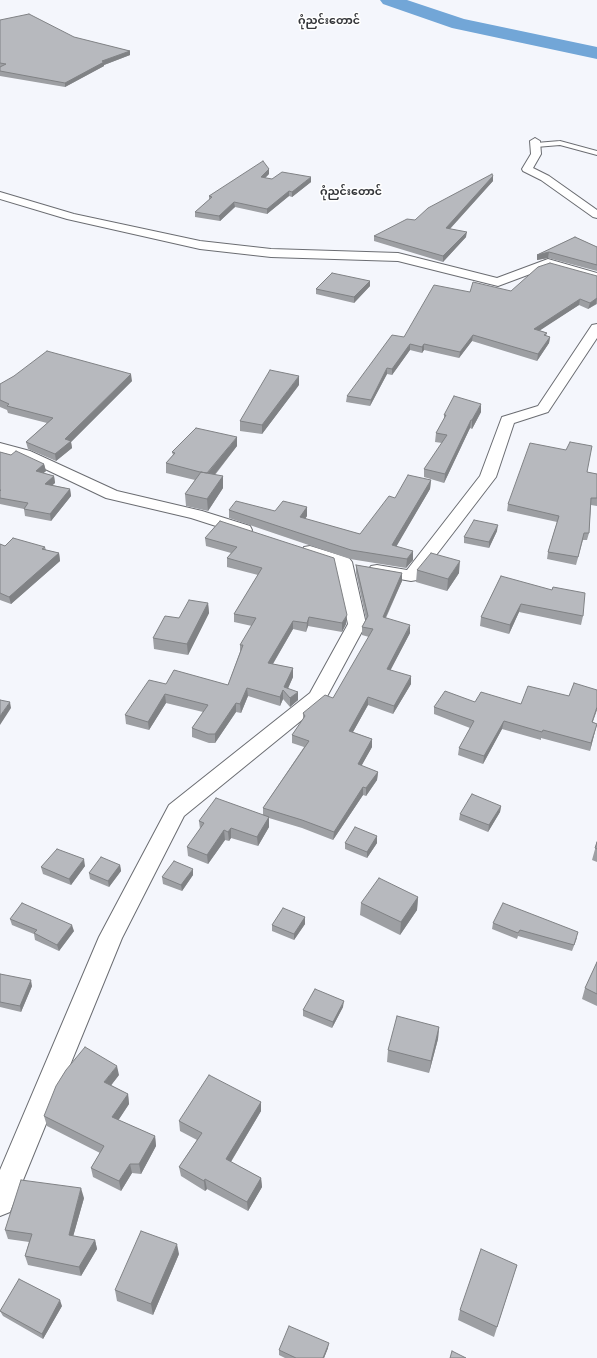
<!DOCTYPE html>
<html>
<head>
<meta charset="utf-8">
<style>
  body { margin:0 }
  canvas { display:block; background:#f4f6fc }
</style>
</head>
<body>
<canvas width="597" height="1358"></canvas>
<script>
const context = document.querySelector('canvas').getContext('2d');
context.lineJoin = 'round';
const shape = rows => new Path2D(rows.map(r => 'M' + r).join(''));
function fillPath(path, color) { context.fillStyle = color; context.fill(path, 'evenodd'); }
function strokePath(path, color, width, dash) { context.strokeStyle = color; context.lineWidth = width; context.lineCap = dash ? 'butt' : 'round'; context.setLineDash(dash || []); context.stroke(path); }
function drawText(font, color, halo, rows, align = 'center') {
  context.font = font + ' "Playfair Display","Noto Sans Myanmar",serif'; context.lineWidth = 3; context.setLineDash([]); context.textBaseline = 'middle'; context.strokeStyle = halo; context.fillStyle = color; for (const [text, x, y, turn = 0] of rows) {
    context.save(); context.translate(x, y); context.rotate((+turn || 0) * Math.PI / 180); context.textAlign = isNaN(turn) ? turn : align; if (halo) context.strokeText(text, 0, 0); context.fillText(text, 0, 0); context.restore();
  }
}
const river = shape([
  [380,0,407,0,464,19,597,47,597,59,452,28,383,4,380,0]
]);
const service = shape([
  [560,141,597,151,597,155,560,145,536,147,533,145,536,143,560,141]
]);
const minor = shape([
  [535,138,540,141,541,154,533,168,549,176,597,210,597,218,593,217,541,180,523,171,522,169,531,154,530,141,535,138],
  [0,192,74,214,200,241,271,249,398,253,497,278,548,259,597,273,597,281,549,267,498,286,398,261,271,257,200,249,67,219,0,199,0,192],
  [597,324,597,338,548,412,514,423,496,477,417,580,411,581,371,574,368,570,371,566,377,565,407,570,480,476,502,417,538,406,592,325,597,324],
  [0,443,30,451,117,491,202,511,250,526,252,530,250,534,244,535,191,518,106,498,20,457,0,453,0,443],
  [310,546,349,558,352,562,366,624,324,702,184,816,122,938,10,1212,0,1216,0,1170,99,937,169,805,310,693,348,624,335,565,304,555,302,551,304,547,310,546]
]);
const wall = shape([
  [0,20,130,51,130,55,104,65,104,66,65,87,0,76],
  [269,174,265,178,272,179,311,182,292,197,289,196,267,214,235,207,220,221,195,217,195,212,209,200,209,196],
  [493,176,493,181,450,229,466,237,443,262,374,241,374,236,415,220],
  [575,237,597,247,597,271,548,258,537,260,537,255],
  [597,276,597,304,588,309,579,305,539,330,547,333,546,336,550,337,549,343,537,361,472,341,459,358,424,350,422,353,410,350,392,375,387,374,370,406,346,402,347,396,404,337,470,292,511,291],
  [370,286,354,303,316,294,316,289],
  [132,381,71,442,72,448,56,461,28,449,26,442,47,423,8,413,7,410,0,407,0,384],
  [299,385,262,434,240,431,240,421],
  [481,412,472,429,470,428,444,483,424,477,424,469,442,443,435,442,436,433,444,419,444,415],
  [237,446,215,475,223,476,223,488,208,511,186,506,185,494,195,480,166,473,166,463,173,455,172,452],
  [0,452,44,464,46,471,43,473,54,476,55,483,52,485,70,489,71,496,51,521,25,516,24,509,0,504],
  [587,472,597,474,597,506,591,505,589,533,587,540,583,540,576,565,547,559,548,552,557,522,507,511,508,504],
  [431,480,430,489,396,546,413,560,406,568,350,559,229,518,229,510,275,511,307,507,307,516,305,519,360,534,395,498],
  [220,521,346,624,342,632,308,626,306,632,293,629,273,664,293,668,293,677,288,688,298,700,290,707,283,699,280,706,248,696,241,713,236,712,215,743,209,743,192,737,192,728,203,712,166,703,149,730,126,724,125,715,166,684,228,685,240,652,240,645,252,626,234,622,234,614,258,575,227,567,227,558,231,553,206,546,205,538],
  [497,531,489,548,464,543,464,537],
  [0,544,5,546,45,547,46,550,59,553,60,561,11,604,0,600],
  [356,565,402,573,402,581,386,618,410,633,390,670,411,684,393,714,368,705,353,732,372,739,372,747,361,766,378,772,377,780,366,796,363,795,333,840,302,828,269,818,269,827,258,846,231,838,229,841,225,840,208,864,188,856,187,847,200,829,199,821,263,815,263,808,304,747,292,743,292,735,303,720,303,713,333,698,369,637,362,635,362,627,366,619,356,573],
  [417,570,459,573,447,591,416,582],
  [501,576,583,616,581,625,519,612,509,634,480,626,481,617],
  [208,603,209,613,188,655,154,649,153,638],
  [475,702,521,704,593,722,597,724,590,751,541,738,541,740,502,729,483,764,458,755,459,748,470,728,434,714,434,707],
  [501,806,500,812,488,832,459,820,460,814],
  [377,836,377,843,367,858,345,849,345,843],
  [597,842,597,862,592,860],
  [120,865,121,871,109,887,90,879,89,873],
  [85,866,71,885,43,874,41,867],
  [193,875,182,891,163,884,162,877],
  [418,897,417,910,400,935,360,915,361,903],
  [305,917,305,924,294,940,272,931,272,925],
  [10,919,74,931,59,951,35,940,34,934,12,925],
  [493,923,577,938,572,951,518,936,517,939,492,929],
  [597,962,597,1006,582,999,585,988],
  [0,974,32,986,21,1012,0,1007],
  [343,1007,332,1028,303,1016,303,1010],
  [439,1027,438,1039,429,1073,387,1062,388,1050],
  [119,1075,111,1085,128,1094,129,1104,118,1120,155,1136,156,1146,141,1174,132,1173,121,1191,93,1177,91,1168,100,1153,47,1126,44,1116],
  [261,1102,261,1111,231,1162,261,1178,262,1187,248,1211,207,1189,205,1191,181,1176,179,1167,197,1140,180,1131,179,1121],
  [84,1198,73,1236,95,1240,97,1249,81,1276,28,1265,25,1256,29,1242,8,1239,5,1230],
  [179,1254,153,1315,117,1301,115,1290],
  [517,1265,494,1337,458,1320,460,1310],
  [62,1306,43,1339,3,1316,0,1311],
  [328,1348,324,1358,285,1358,279,1355,279,1350]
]);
const shadedWall = shape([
  [130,51,130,55,104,65,104,66,65,87,65,83,102,61],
  [269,169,269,174,261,182,261,177],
  [493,176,493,181,446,233,446,228],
  [311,177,311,182,292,197,292,192],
  [289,191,289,196,267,214,267,209],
  [234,202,235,207,220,221,219,216],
  [467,232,466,237,443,262,443,256],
  [549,252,548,258,537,260,537,255],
  [370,281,370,286,354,303,354,297],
  [597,298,596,304,588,309,590,303],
  [580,299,579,305,533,335,534,329],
  [473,335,472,341,459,358,460,352],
  [550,337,549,343,537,361,538,354],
  [410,344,410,350,392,375,392,369],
  [424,344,424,350,422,353,422,347],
  [387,368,387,374,370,406,371,400],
  [131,374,132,381,71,442,72,448,56,461,55,454,65,439],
  [299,376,299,385,262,434,262,425],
  [481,404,481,412,472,429,472,420],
  [471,420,470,428,444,483,445,474],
  [237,437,237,446,207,484,207,474],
  [44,464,46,471,38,478,36,471],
  [54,476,55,483,46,491,45,484],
  [223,476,223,488,208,511,207,499],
  [431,480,430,489,392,554,392,545],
  [70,489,71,496,51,521,50,514],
  [307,507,307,516,300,526,300,517],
  [498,525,497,531,489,548,489,542],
  [413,551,413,560,406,568,407,559],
  [59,553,60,561,11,604,9,597],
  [460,561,459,573,447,591,448,579],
  [402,573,402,581,382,625,383,617],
  [208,603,209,613,188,655,187,644],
  [521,604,519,612,509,634,510,625],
  [347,615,346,624,342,632,342,623],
  [309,617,308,626,306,632,307,623],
  [293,621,293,629,268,672,268,663],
  [410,625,410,633,387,677,387,669],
  [293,668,293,677,286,693,284,687],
  [411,676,411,684,393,714,394,706],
  [247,688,248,696,241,713,240,704],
  [283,690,283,699,280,706,280,697],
  [298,692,298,700,290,707,290,698],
  [165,694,166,703,149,730,148,722],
  [368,697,368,705,349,739,349,731],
  [10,702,11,708,0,725,0,716],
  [236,703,236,712,215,743,215,734],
  [597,707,597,710,590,730,592,722],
  [504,721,502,729,483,764,484,756],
  [597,724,595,731,590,751,591,743],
  [372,739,372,747,358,772,358,764],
  [378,772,377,780,366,796,366,788],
  [363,787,363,795,333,840,334,832],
  [501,806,500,812,488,832,489,825],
  [269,817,269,827,258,846,257,837],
  [231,828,231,838,229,841,228,832],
  [224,830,225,840,208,864,207,855],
  [377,836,377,843,367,858,367,852],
  [84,859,85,866,71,885,69,879],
  [120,865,121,871,109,887,108,881],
  [193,869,193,875,182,891,181,885],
  [418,897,417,910,400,935,401,922],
  [305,917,305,924,294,940,294,934],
  [72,925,74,931,59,951,57,945],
  [31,980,32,986,21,1012,20,1006],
  [344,1001,343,1007,332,1028,333,1022],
  [439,1027,438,1039,429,1073,431,1061],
  [117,1066,119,1075,106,1092,104,1082],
  [128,1094,129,1104,114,1127,112,1117],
  [261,1102,261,1111,227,1168,226,1159],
  [155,1136,156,1146,141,1174,139,1164],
  [130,1164,132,1173,121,1191,119,1181],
  [261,1178,262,1187,248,1211,247,1202],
  [205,1179,207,1189,205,1191,204,1181],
  [81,1188,84,1198,71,1244,69,1235],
  [95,1240,97,1249,81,1276,79,1267],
  [177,1244,179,1254,153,1315,151,1304],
  [60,1300,62,1306,43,1339,42,1334],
  [329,1343,328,1348,324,1358,323,1358]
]);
const building = shape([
  [29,14,74,37,130,51,102,61,104,62,65,83,0,71,0,67,6,64,0,63,0,20,29,14],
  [263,161,269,169,261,177,272,179,282,172,311,177,292,192,289,191,267,209,234,202,219,216,195,212,212,197,209,196,263,161],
  [492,174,493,176,446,228,467,232,443,256,374,236,407,219,415,220,428,208,492,174],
  [575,237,597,247,597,265,549,252,537,255,575,237],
  [550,263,597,276,597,298,590,303,580,299,534,329,547,333,544,335,550,337,538,354,473,335,460,352,424,344,422,347,410,344,392,369,387,368,371,400,347,396,392,335,404,337,434,285,470,292,473,282,511,291,538,267,550,263],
  [332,273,370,281,354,297,316,289,332,273],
  [47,351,131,374,65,439,71,441,55,454,26,442,53,418,7,406,9,404,0,400,0,384,14,376,47,351],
  [270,370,299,376,262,425,240,421,270,370],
  [454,396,481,404,472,420,471,420,445,474,424,469,447,435,436,433,446,415,444,415,454,396],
  [196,428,237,437,207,473,200,472,166,463,175,453,172,452,196,428],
  [570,442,592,446,587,472,597,474,597,498,591,498,589,533,584,533,578,557,548,552,559,516,508,504,530,443,566,450,570,442],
  [16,451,44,464,36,471,54,476,45,484,70,489,50,514,24,509,28,503,0,498,0,491,1,490,0,490,0,452,11,455,16,451],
  [201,472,223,476,207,499,185,494,201,472],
  [408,475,431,480,392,545,413,551,407,559,351,550,229,510,236,501,275,511,283,501,307,507,300,517,360,534,389,496,395,498,408,475],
  [474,520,498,525,489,542,464,537,474,520],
  [220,521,334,558,347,615,342,623,309,617,307,623,293,621,268,663,293,668,284,687,298,692,290,698,283,690,280,697,247,688,240,704,236,703,215,734,208,734,192,728,208,705,165,694,148,722,125,715,149,680,166,684,174,670,228,685,243,645,240,645,256,618,234,614,262,568,227,558,237,547,205,538,220,521],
  [13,538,45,547,42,549,59,553,9,597,0,593,0,544,5,546,13,538],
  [431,553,460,561,448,579,417,570,431,553],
  [356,565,402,573,383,617,410,625,387,669,411,676,394,706,368,697,349,731,372,739,358,764,378,772,366,788,363,787,334,832,302,820,263,808,309,741,292,735,305,716,303,713,325,695,333,698,373,629,362,627,368,616,356,565],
  [501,576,552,590,553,587,585,593,583,616,521,604,510,625,481,617,501,576],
  [189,600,208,603,187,644,153,638,165,616,179,618,189,600],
  [574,683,597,690,597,707,592,722,597,724,591,743,543,730,542,732,504,721,484,756,459,748,474,721,434,707,445,691,475,702,481,692,521,704,528,686,569,696,574,683],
  [0,700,10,702,0,716,0,700],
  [472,794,501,806,489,825,460,814,472,794],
  [216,798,269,817,257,837,231,828,228,832,224,830,207,855,187,847,204,823,199,821,216,798],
  [355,827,377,836,367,852,345,843,355,827],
  [597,842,597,849,595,848,597,842],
  [57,849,84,859,69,879,41,867,57,849],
  [101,857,120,865,108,881,89,873,101,857],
  [174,861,193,869,181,885,162,877,174,861],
  [379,878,418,897,401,922,361,903,379,878],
  [22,903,72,925,57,945,34,933,37,930,10,919,22,903],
  [503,903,578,932,574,945,520,930,518,933,493,923,503,903],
  [283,908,305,917,294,934,272,925,283,908],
  [597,962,597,994,585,988,597,962],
  [0,974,31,980,20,1006,0,1002,0,974],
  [315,989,344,1001,333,1022,303,1010,315,989],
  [397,1016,439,1027,431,1061,388,1050,397,1016],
  [85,1047,117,1066,104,1082,128,1094,112,1117,155,1136,139,1164,130,1164,119,1181,91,1168,104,1146,44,1116,56,1086,66,1070,85,1047],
  [209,1075,261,1102,226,1159,261,1178,247,1202,205,1179,204,1181,179,1167,202,1133,179,1121,209,1075],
  [21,1180,81,1188,69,1235,95,1240,79,1267,25,1256,32,1234,5,1230,21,1180],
  [141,1231,177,1244,151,1304,115,1290,141,1231],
  [481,1249,517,1265,497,1327,460,1310,481,1249],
  [19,1279,60,1300,42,1334,0,1311,19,1279],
  [289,1326,329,1343,323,1358,296,1358,279,1350,289,1326],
  [452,1351,466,1358,450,1358,452,1351]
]);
const farQuarternames = [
  ["ဂုံညင်းတောင်",329,21],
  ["ဂုံညင်းတောင်",351,192]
];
fillPath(river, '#72a6d7');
strokePath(service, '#6b6d72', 2);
strokePath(minor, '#6b6d72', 2);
fillPath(service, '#fff');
fillPath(minor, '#fff');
fillPath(wall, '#9d9fa3');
fillPath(shadedWall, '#808285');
fillPath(building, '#b7b9be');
strokePath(building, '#808285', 1);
drawText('bold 11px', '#35373b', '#fff', farQuarternames);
</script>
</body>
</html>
